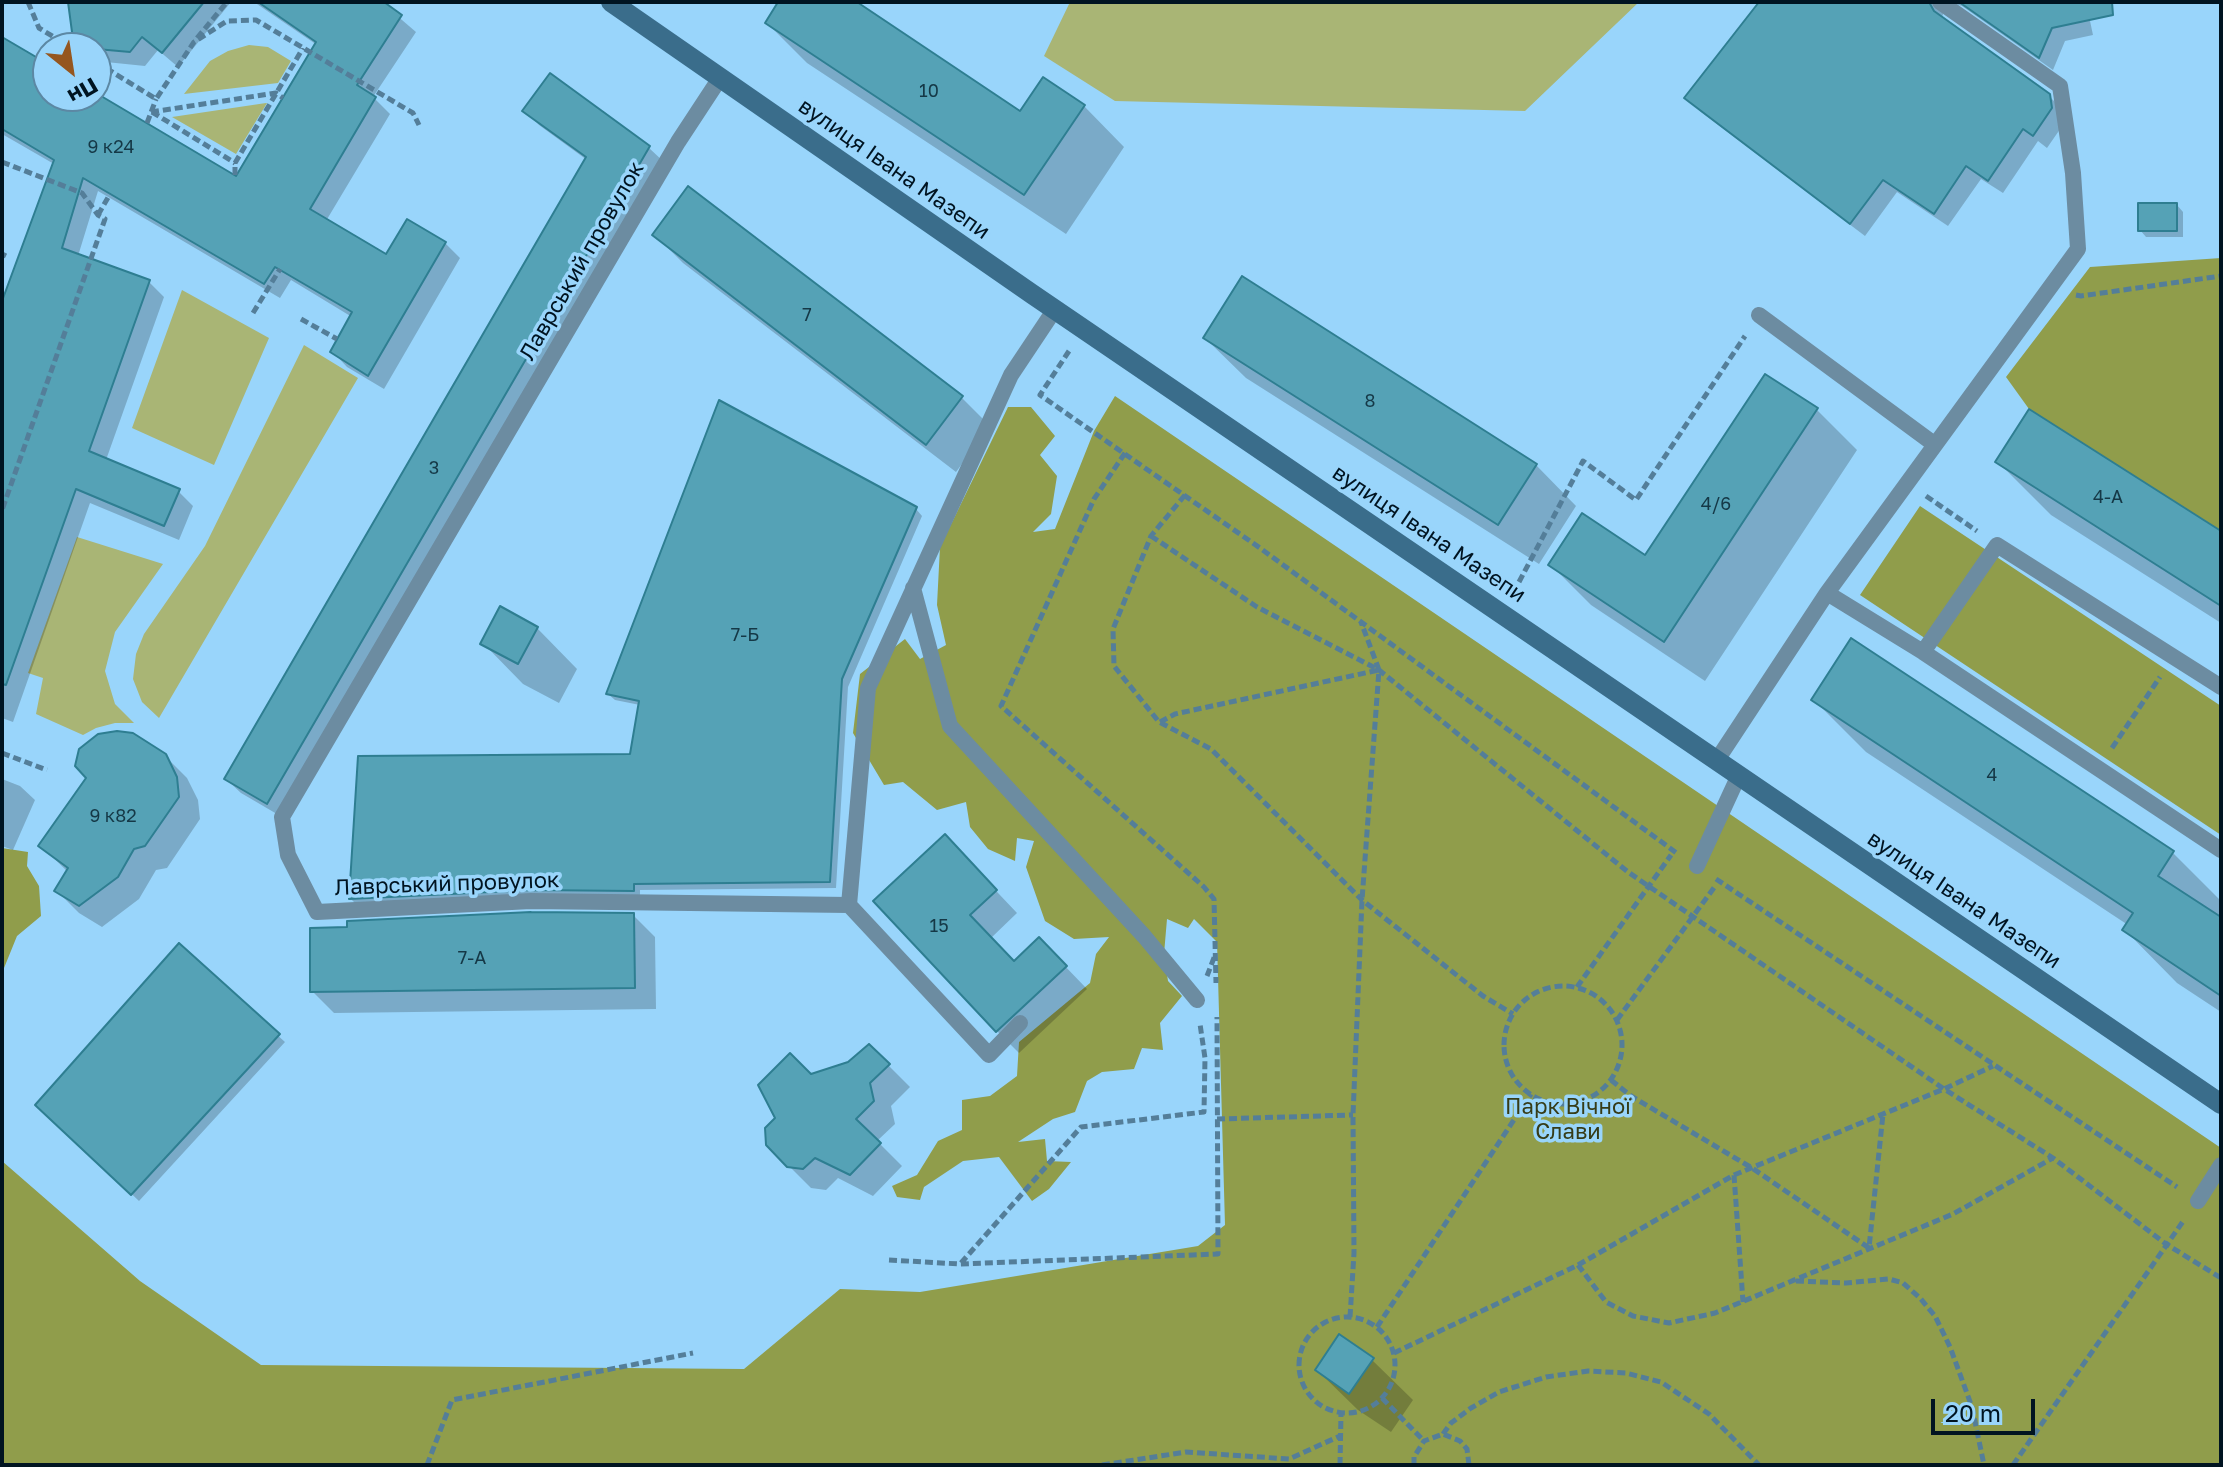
<!DOCTYPE html>
<html>
<head>
<meta charset="utf-8">
<style>
  body { margin:0 }
  #map { position:relative; width:2223px; height:1467px; overflow:hidden; background:#99d5fb; font-family:"Golos Text",sans-serif }
  canvas { display:block }
  .frame { position:absolute; inset:0; border:4px solid #001421; pointer-events:none }
  .north { position:absolute; left:32px; top:32px; width:80px; height:80px; box-sizing:border-box; background:#99d5fb; border:2px solid #5c88a4; border-radius:50%; rotate:150deg; font-size:22px; font-weight:700; line-height:32px; text-align:center; color:#001421 }
  .north::after { content:''; display:block; margin:auto; width:28px; height:36px; background:#95561f; clip-path:polygon(50% 0,100% 100%,50% 72%,0 100%) }
  .scale { position:absolute; left:1931px; top:1399px; width:104px; height:36px; box-sizing:border-box; border:4px solid #001421; border-top:0; padding-left:10px; font-size:24px; line-height:28px; white-space:nowrap; color:#001421; -webkit-text-stroke:6px #99d5fb; paint-order:stroke }
</style>
</head>
<body>
<div id="map">
<canvas width="2223" height="1467"></canvas>
<div class="frame"></div>
<div class="north">Пн</div>
<div class="scale">20 m</div>
</div>
<script>
const context = document.querySelector('canvas').getContext('2d');
context.lineJoin = 'round';
function fillPath(path, color) { context.fillStyle = color; context.fill(path, 'evenodd'); }
const shape = rows => new Path2D(rows.map(r => 'M' + r).join(''));
function strokePath(path, color, width, dash) { context.strokeStyle = color; context.lineWidth = width; context.lineCap = dash ? 'butt' : 'round'; context.setLineDash(dash || []); context.stroke(path); }
function drawText(font, color, halo, rows, align = 'center') {
  context.font = font + ' "Golos Text",sans-serif'; context.lineWidth = 7; context.setLineDash([]); context.textBaseline = 'middle'; context.strokeStyle = halo; context.fillStyle = color; for (const [text, x, y, turn = 0] of rows) {
    context.save(); context.translate(x, y); context.rotate((+turn || 0) * Math.PI / 180); context.textAlign = isNaN(turn) ? turn : align; if (halo) context.strokeText(text, 0, 0); context.fillText(text, 0, 0); context.restore();
  }
}
const green = shape([
  [1070,2,1639,2,1525,111,1115,101,1044,56],
  [249,45,268,47,291,61,278,83,184,94,210,61,228,51],
  [267,103,236,154,172,117,266,103],
  [182,290,269,338,214,465,132,428],
  [304,345,358,378,159,718,142,702,133,679,136,654,144,634,205,546],
  [77,537,163,564,115,632,105,671,115,704,134,723,115,723,96,728,83,735,36,714,43,678,28,673]
]);
const forest = shape([
  [2221,258,2221,531,2029,409,2006,377,2090,267],
  [1115,396,2221,1148,2221,1465,2,1465,2,1161,140,1281,261,1365,744,1369,840,1289,920,1292,1198,1246,1225,1225,1217,942,1194,919,1188,928,1167,919,1164,954,1168,981,1182,996,1160,1023,1163,1050,1142,1048,1134,1069,1102,1072,1087,1081,1075,1112,1053,1119,1018,1142,1045,1139,1047,1161,1071,1162,1049,1189,1032,1201,999,1157,963,1161,924,1187,920,1200,897,1197,892,1186,917,1175,938,1141,962,1130,962,1100,990,1096,1017,1076,1019,1042,1090,983,1096,954,1109,937,1074,939,1045,921,1026,867,1034,841,1017,838,1015,861,988,849,970,827,966,802,937,810,903,782,884,785,853,733,860,674,905,639,920,659,946,645,937,605,940,547,1008,407,1031,407,1055,436,1040,455,1057,476,1051,514,1033,532,1055,529,1094,431],
  [1920,506,2221,706,2221,835,1860,595],
  [2,848,28,852,27,866,39,886,41,916,17,936,2,973]
]);
const shadow = shape([
  [73,2,231,2,178,67,158,50,145,66,96,61,96,48,76,46],
  [254,2,381,2,416,32,373,97,390,114,326,221,387,257,445,243,460,258,384,389,347,367,333,352,352,317,291,280,280,298,98,191,78,256,149,282,164,297,106,460,178,491,193,506,179,540,90,503,13,722,2,718,2,307,54,164,2,134,2,39,48,67,48,96,96,95,237,178,317,45],
  [781,2,853,2,1021,114,1044,80,1084,106,1124,147,1066,234,807,63,767,23],
  [1761,2,2086,2,2093,35,2065,41,2053,70,1962,6,1955,4,1945,9,1942,17,2049,96,2063,110,2065,122,2047,148,2038,141,2003,193,1981,179,1948,226,1897,192,1865,236,1701,112,1687,98],
  [550,76,649,148,664,162,282,817,241,793,226,779,587,160,539,125,525,110],
  [2177,205,2183,212,2183,237,2146,237,2140,230],
  [654,234,961,397,990,426,956,472,683,263],
  [1205,338,1536,465,1576,506,1539,564,1246,378],
  [1817,410,1857,450,1705,681,1591,605,1551,565,1646,557],
  [1998,462,2221,533,2221,623,2051,515],
  [916,509,922,516,848,687,836,888,640,890,640,897,357,905,351,899,632,756,640,705,615,700,608,694],
  [537,628,577,669,559,703,523,684,483,643],
  [1813,699,2173,853,2221,901,2221,913,2218,918,2221,920,2221,1012,2177,983,2125,930,2128,925,1866,752],
  [165,756,187,778,198,800,200,819,167,868,156,870,139,899,102,927,79,913,57,891,68,872,41,846],
  [2,779,20,786,35,800,13,850,2,846],
  [945,837,1017,913,991,938,1015,963,1061,962,1087,989,1019,1053,997,1031],
  [633,915,655,937,656,1009,334,1013,312,991],
  [179,946,285,1042,139,1201,38,1105],
  [869,1046,910,1087,891,1106,895,1124,877,1141,902,1166,873,1196,838,1178,826,1190,811,1188,768,1145,811,1077,849,1064],
  [1372,1360,1413,1400,1391,1432,1358,1410,1317,1370]
]);
const building = shape([
  [68,2,204,2,162,53,142,37,130,52,74,47,68,2],
  [258,2,384,2,402,15,357,85,376,97,310,209,386,254,407,219,446,242,368,376,330,352,352,312,275,267,264,284,83,178,62,248,150,280,89,451,180,489,164,526,76,489,6,685,2,684,2,301,54,160,2,129,2,37,48,64,48,96,96,96,96,93,236,176,316,42,258,2],
  [778,2,857,2,1020,111,1043,77,1085,105,1024,195,765,23,778,2],
  [1759,2,1929,2,1934,11,2050,94,2052,108,2033,136,2023,129,1988,181,1966,166,1934,214,1883,180,1850,224,1684,98,1759,2],
  [1959,2,2112,2,2113,15,2052,28,2039,58,1959,2],
  [550,73,650,146,267,804,224,779,586,157,522,111,550,73],
  [688,186,963,396,926,445,652,235,688,186],
  [2138,203,2177,203,2177,231,2138,231,2138,203],
  [1242,276,1537,464,1498,525,1203,338,1242,276],
  [1765,374,1818,408,1664,642,1548,565,1582,513,1645,555,1765,374],
  [719,400,917,507,842,679,830,882,634,884,634,891,531,890,349,899,358,756,630,754,639,701,606,694,719,400],
  [2029,409,2221,531,2221,606,1995,462,2029,409],
  [500,606,538,627,518,664,480,644,500,606],
  [1851,638,2174,851,2158,876,2221,917,2221,996,2122,930,2133,913,1811,700,1851,638],
  [117,731,133,733,166,754,177,777,179,797,145,846,134,849,118,877,79,906,54,891,68,868,38,846,86,778,75,766,79,749,98,734,117,731],
  [945,834,997,890,970,915,1014,961,1039,937,1067,966,996,1032,873,901,945,834],
  [531,912,634,913,635,988,310,992,310,928,347,927,347,921,531,912],
  [179,943,280,1034,131,1195,35,1105,179,943],
  [869,1044,890,1064,870,1083,874,1101,856,1119,881,1143,850,1175,815,1158,803,1169,787,1167,766,1145,765,1128,775,1118,758,1085,790,1053,811,1074,848,1062,869,1044],
  [1339,1334,1374,1358,1349,1394,1315,1370,1339,1334]
]);
const path = shape([
  [28,2,39,28,72,48],
  [197,38,227,2],
  [96,62,156,99,194,42,227,21,256,20,413,113,419,125],
  [151,112,276,93,283,98],
  [152,112,235,163],
  [147,123,156,99],
  [2,162,82,193,98,215,105,219,2,510],
  [235,175,235,163,303,48],
  [98,215,110,194],
  [2,254,6,256],
  [2076,295,2081,296,2221,276],
  [253,313,280,269],
  [301,319,337,339],
  [1069,351,1040,395,1260,548,1678,854],
  [1125,453,1094,499,1001,706,1204,887,1214,899,1216,983],
  [1185,495,1151,536,1113,629,1114,666,1159,722,1211,749,1362,900,1483,996,1513,1014],
  [1926,496,1977,531],
  [1151,536,1257,607,1379,670,1628,872,1944,1089,2053,1158,2166,1244,2221,1278],
  [1519,582,1583,461,1636,500,1745,336],
  [1160,722,1175,714,1379,670],
  [2112,748,2160,677],
  [2,753,47,770],
  [1716,879,2177,1187],
  [1207,976,1215,955],
  '1504 1045a59 59 0 1 1 118 0a59 59 0 1 1-118 0Z',
  [1577,987,1671,855],
  [1617,1020,1716,885],
  [1611,1080,1631,1096,1752,1168,1869,1248,1883,1114],
  [1217,1119,1353,1115],
  [1734,1175,1743,1302],
  [889,1260,960,1264,1218,1254,1217,1017],
  [961,1263,1081,1127,1204,1112,1205,1058,1200,1024],
  [1578,1265,1606,1302,1633,1316,1669,1323,1715,1313,1953,1214,2053,1158],
  [1796,1281,1846,1283,1889,1279,1903,1283,1920,1298,1935,1316,1950,1347,1972,1407,1984,1465],
  '1299 1365a48 48 0 1 1 96 0a48 48 0 1 1-96 0Z',
  [1350,1317,1354,1253,1353,1115,1362,900,1379,670,1361,622],
  [1377,1327,1531,1094],
  [1394,1353,1578,1265,1734,1175,1944,1089,1993,1066],
  [1382,1398,1424,1441],
  [1443,1434,1451,1423,1471,1408,1499,1392,1546,1377,1588,1371,1626,1373,1661,1382,1709,1414,1759,1465],
  [427,1465,452,1400,693,1353],
  [1102,1465,1186,1452,1289,1459,1340,1436],
  [1340,1465,1341,1413],
  [1414,1465,1414,1457,1424,1441,1443,1434,1460,1441,1467,1449,1469,1465],
  [2013,1465,2184,1220]
]);
const lane = shape([
  [720,78,678,142,282,817,288,855,317,912,531,901,849,905],
  [1759,315,1934,444],
  [913,588,950,726,1144,936,1197,1000],
  [1827,593,1923,652,2221,850],
  [1923,652,1997,545,2221,687],
  [1717,760,1827,593,2078,249,2073,173,2060,86,1940,2],
  [1697,866,1739,775],
  [849,905,868,688,1011,375,1055,309],
  [849,905,989,1055,1020,1023],
  [2198,1201,2221,1165]
]);
const secondary = shape([
  [611,2,1032,294,2221,1104]
]);
const numberNames = [
  ["10",929,91],
  ["9 к24",111,147],
  ["7",807,315],
  ["8",1370,401],
  ["3",434,468],
  ["4-А",2108,497],
  ["4/6",1716,504],
  ["7-Б",745,635],
  ["4",1992,775],
  ["9 к82",113,816],
  ["15",939,926],
  ["7-А",472,958]
];
const streetNames = [
  ["вулиця Івана Мазепи",894,169,35],
  ["Лаврський провулок",582,261,-60],
  ["вулиця Івана Мазепи",1429,534,34],
  ["Лаврський провулок",447,884,-2],
  ["вулиця Івана Мазепи",1964,900,34]
];
const parkNames = [
  ["Парк Вічної",1568,1107],
  ["Слави",1568,1132]
];
fillPath(green, '#a9b575');
fillPath(forest, '#909d4b');
fillPath(shadow, '#0003');
fillPath(building, '#55a2b6');
strokePath(building, '#2e7e91', 2);
strokePath(path, '#547e99', 5, [8, 4]);
strokePath(lane, '#6c8ca1', 16);
strokePath(secondary, '#3a6d8b', 20);
drawText('18px', '#153846', null, numberNames);
drawText('22px', '#001421', '#99d5fb', streetNames);
drawText('22px', '#363c18', '#99d5fb', parkNames);
</script>
</body>
</html>
